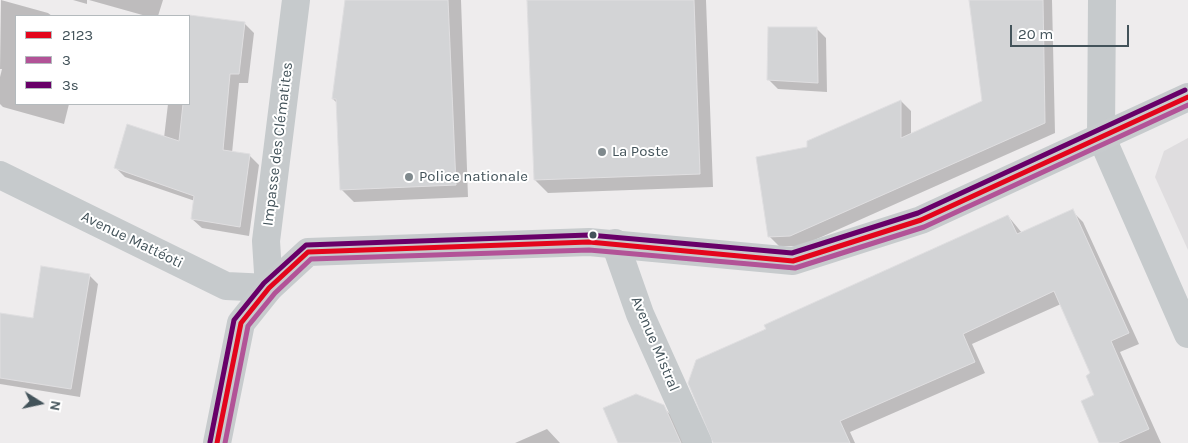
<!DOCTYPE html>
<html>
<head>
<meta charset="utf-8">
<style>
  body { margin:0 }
  #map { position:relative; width:1188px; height:443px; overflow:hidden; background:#eeeced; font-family:Karla,sans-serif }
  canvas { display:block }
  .legend { position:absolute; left:15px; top:15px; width:175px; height:90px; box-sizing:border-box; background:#fff; border:1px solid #b4babd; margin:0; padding:6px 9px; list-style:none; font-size:15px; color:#43535a }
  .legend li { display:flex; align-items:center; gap:10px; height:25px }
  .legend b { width:25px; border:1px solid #b4babd }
  .north { position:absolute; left:15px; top:378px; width:50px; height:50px; -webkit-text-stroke:4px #fff; paint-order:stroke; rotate:100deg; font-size:14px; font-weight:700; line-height:20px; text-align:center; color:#43535a }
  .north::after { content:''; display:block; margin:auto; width:18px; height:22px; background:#43535a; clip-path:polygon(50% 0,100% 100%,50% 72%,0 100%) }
  .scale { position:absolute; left:1010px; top:25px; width:119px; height:22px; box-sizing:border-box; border:2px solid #43535a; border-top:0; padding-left:6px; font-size:15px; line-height:18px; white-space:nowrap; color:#43535a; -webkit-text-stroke:4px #fff; paint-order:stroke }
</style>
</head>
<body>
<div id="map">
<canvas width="1188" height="443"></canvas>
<ul class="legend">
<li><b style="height:6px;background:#e3051c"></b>2123</li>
<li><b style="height:6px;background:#b25397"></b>3</li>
<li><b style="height:6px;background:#680068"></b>3s</li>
</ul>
<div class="north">N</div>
<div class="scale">20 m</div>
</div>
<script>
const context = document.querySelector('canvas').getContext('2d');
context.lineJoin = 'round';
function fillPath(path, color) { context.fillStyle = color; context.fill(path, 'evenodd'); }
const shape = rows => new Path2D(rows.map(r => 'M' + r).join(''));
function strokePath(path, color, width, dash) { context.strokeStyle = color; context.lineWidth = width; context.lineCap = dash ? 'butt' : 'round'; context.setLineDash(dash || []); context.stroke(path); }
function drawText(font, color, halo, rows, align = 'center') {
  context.font = font + ' Karla,sans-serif'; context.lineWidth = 4; context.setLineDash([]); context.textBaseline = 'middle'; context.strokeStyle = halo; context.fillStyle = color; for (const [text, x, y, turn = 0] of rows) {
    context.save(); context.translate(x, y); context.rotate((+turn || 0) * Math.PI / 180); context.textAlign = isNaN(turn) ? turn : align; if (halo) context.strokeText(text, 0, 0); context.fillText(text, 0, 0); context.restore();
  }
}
const education = shape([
  [1188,138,1188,250,1155,177,1164,151]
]);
const shadow = shape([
  [1,0,48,13,52,16,16,16,16,104,69,104,64,124,3,107,0,104,0,77,2,69,0,69],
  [73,0,87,0,87,4],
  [89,0,163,0,158,16,146,16],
  [346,0,461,0,468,197,354,202,341,189,337,103,333,99],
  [528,0,706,0,713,187,548,193,535,180],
  [970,0,1052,0,1055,133,801,246,779,246,769,236,808,148,901,101,911,111,911,135,983,102],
  [189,17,245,24,254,33,248,83,239,83,232,153,249,155,259,165,249,236,202,228,192,219,195,201,125,177,115,167,164,138,168,104,189,104],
  [816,28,826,38,827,92,778,89,768,79],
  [1072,211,1083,222,1139,344,1120,352,1161,443,1100,443,1092,374,1061,304,972,344,985,373,850,432,855,443,714,443,1008,216,1022,233],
  [89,275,98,284,80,397,0,384,0,315,34,320],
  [663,407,674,418,686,443,619,443],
  [547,429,560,443,515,443]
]);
const building = shape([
  [345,0,448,0,456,185,340,190,336,99,332,99,345,0],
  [527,0,694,0,700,174,534,180,527,0],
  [969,0,1043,0,1045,123,790,236,768,237,756,157,807,147,807,141,901,100,901,138,982,101,969,0],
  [189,15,245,22,239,74,230,74,223,150,250,154,240,227,191,219,194,196,114,168,127,124,179,141,183,104,189,104,189,15],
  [768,27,817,27,818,83,767,80,768,27],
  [1073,209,1129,333,1111,341,1149,429,1117,443,1099,443,1081,401,1094,395,1086,376,1090,373,1054,291,963,334,975,362,840,421,850,443,713,443,688,383,696,360,766,329,764,325,1008,215,1017,234,1073,209],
  [41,266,90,274,71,389,0,378,0,313,33,318,41,266],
  [636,394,664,405,681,443,618,443,603,408,636,394]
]);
const street = shape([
  [1102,0,1101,136,1188,334],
  [0,175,226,286,269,288,266,241,296,0],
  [615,243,640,314,698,443]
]);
const secondary = shape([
  [217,443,241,323,269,288,308,252,589,242,793,261,921,220,1188,97]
]);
const bus1 = shape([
  [217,443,241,323,269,288,308,252,589,242,793,261,921,220,1188,97]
]);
const bus2 = shape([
  [225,443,248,326,275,293,311,259,589,250,795,268,924,227,1188,105]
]);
const bus3 = shape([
  [210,442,234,320,264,283,306,245,589,235,792,253,918,213,1185,90]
]);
const markers = [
  [602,152,5,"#7f898d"],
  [409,177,5,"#7f898d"],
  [593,235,4.5,"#43535a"]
];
const streetNames = [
  ["Impasse des Clématites",278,144,-83],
  ["Avenue Mattéoti",132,240,26],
  ["Avenue Mistral",655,344,67]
];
const poiNames = [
  ["La Poste",612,152],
  ["Police nationale",419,177]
];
fillPath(education, '#dfdddf');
fillPath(shadow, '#0003');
fillPath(building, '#d3d4d6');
strokePath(building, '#dfdee0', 1);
strokePath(street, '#c6cacc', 28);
strokePath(secondary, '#c7cbcd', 28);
strokePath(bus1, '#e3051c', 5);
strokePath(bus2, '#b25397', 5);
strokePath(bus3, '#680068', 5);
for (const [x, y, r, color] of markers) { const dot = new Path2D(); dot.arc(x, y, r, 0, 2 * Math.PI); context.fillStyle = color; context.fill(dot); strokePath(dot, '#fff', 2); }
drawText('15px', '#43535a', '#fff', streetNames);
drawText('15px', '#43535a', '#fff', poiNames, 'left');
</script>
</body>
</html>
